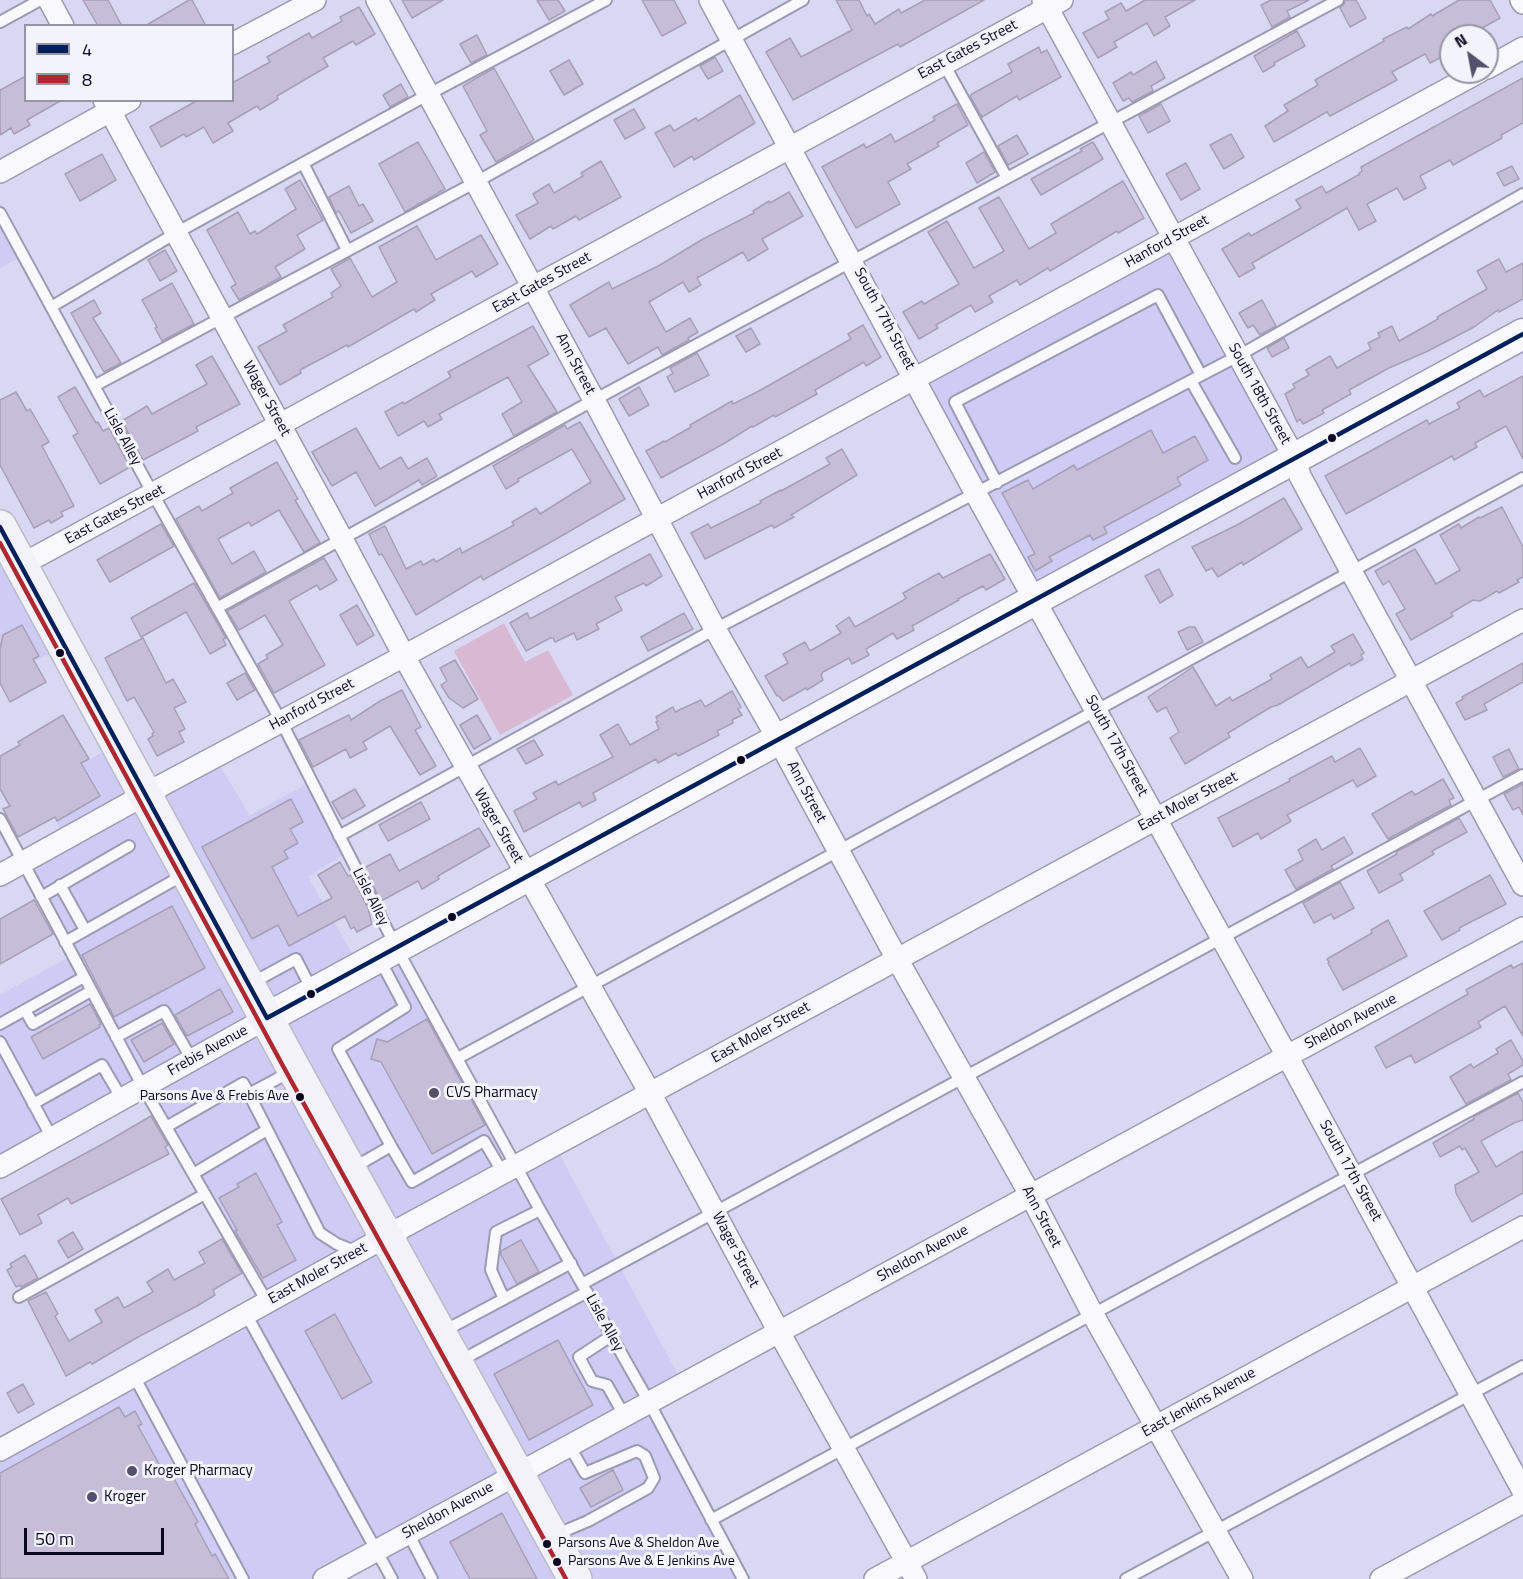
<!DOCTYPE html>
<html>
<head>
<meta charset="utf-8">
<style>
  body { margin:0 }
  #map { position:relative; width:1523px; height:1579px; overflow:hidden; background:#d9d8f2; font-family:"Titillium Web",sans-serif }
  canvas { display:block }
  .legend { position:absolute; left:24px; top:24px; width:210px; height:78px; box-sizing:border-box; background:#f3f3fb; border:2px solid #9795a4; margin:0; padding:8px 10px; list-style:none; font-size:18px; color:#0c0721 }
  .legend li { display:flex; align-items:center; gap:12px; height:30px }
  .legend b { width:30px; border:2px solid #9795a4 }
  .north { position:absolute; left:1439px; top:24px; width:60px; height:60px; box-sizing:border-box; background:#f3f3fb; border:2px solid #9795a4; border-radius:50%; rotate:328deg; font-size:16px; font-weight:700; line-height:24px; text-align:center; color:#0c0721 }
  .north::after { content:''; display:block; margin:auto; width:21px; height:27px; background:#54506a; clip-path:polygon(50% 0,100% 100%,50% 72%,0 100%) }
  .scale { position:absolute; left:24px; top:1528px; width:140px; height:27px; box-sizing:border-box; border:3px solid #0c0721; border-top:0; padding-left:8px; font-size:18px; line-height:21px; white-space:nowrap; color:#0c0721; -webkit-text-stroke:4px #f3f3fb; paint-order:stroke }
</style>
</head>
<body>
<div id="map">
<canvas width="1523" height="1579"></canvas>
<ul class="legend">
<li><b style="height:8px;background:#00205b"></b>4</li>
<li><b style="height:8px;background:#af272f"></b>8</li>
</ul>
<div class="north">N</div>
<div class="scale">50 m</div>
</div>
<script>
const context = document.querySelector('canvas').getContext('2d');
context.lineJoin = 'round';
function fillPath(path, color) { context.fillStyle = color; context.fill(path, 'evenodd'); }
const shape = rows => new Path2D(rows.map(r => 'M' + r).join(''));
function strokePath(path, color, width, dash) { context.strokeStyle = color; context.lineWidth = width; context.lineCap = dash ? 'butt' : 'round'; context.setLineDash(dash || []); context.stroke(path); }
function drawText(font, color, halo, rows, align = 'center') {
  context.font = font + ' "Titillium Web",sans-serif'; context.lineWidth = 6; context.setLineDash([]); context.textBaseline = 'middle'; context.strokeStyle = halo; context.fillStyle = color; for (const [text, x, y, turn = 0] of rows) {
    context.save(); context.translate(x, y); context.rotate((+turn || 0) * Math.PI / 180); context.textAlign = isNaN(turn) ? turn : align; if (halo) context.strokeText(text, 0, 0); context.fillText(text, 0, 0); context.restore();
  }
}
const built = shape([
  [0,204,28,253,0,268],
  [1176,235,1295,458,1033,599,913,376],
  [0,526,64,645,0,681],
  [117,743,145,795,213,755,250,815,312,781,351,850,308,877,359,965,400,943,519,1164,554,1144,682,1382,651,1399,745,1579,390,1579,373,1550,320,1579,0,1579,0,1451,266,1302,146,1091,0,1164,0,995,76,953,22,861,65,837,39,790]
]);
const green = shape([
  [504,623,525,662,548,650,573,695,500,735,454,651]
]);
const building = shape([
  [83,0,108,0,122,26,98,26,83,0],
  [189,0,192,0,206,26,145,26,189,0],
  [402,0,443,0,412,18,402,0],
  [537,0,558,0,565,11,549,20,537,0],
  [642,0,674,0,686,23,662,36,642,0],
  [836,0,859,0,867,16,869,14,875,24,899,9,901,13,925,0,984,0,900,47,898,44,793,100,766,52,790,38,801,57,852,30,836,0],
  [1145,0,1195,0,1165,17,1170,26,1154,36,1147,23,1114,42,1117,47,1098,58,1083,33,1109,19,1105,12,1121,3,1126,11,1145,0],
  [1271,0,1309,0,1287,11,1290,17,1272,27,1261,5,1271,0],
  [1345,0,1356,0,1366,18,1350,27,1340,8,1344,4,1345,0],
  [1459,0,1490,0,1500,18,1468,36,1451,36,1451,52,1430,63,1425,54,1392,72,1397,80,1330,116,1327,112,1325,113,1274,142,1265,126,1288,111,1284,105,1318,85,1315,80,1384,41,1383,39,1407,27,1408,29,1431,14,1432,16,1459,0],
  [359,7,375,34,356,45,353,41,323,58,328,66,277,96,278,99,260,110,257,106,228,123,233,131,213,143,204,127,186,137,184,134,161,147,150,127,198,100,232,100,232,83,270,62,267,57,309,33,312,38,342,21,340,17,359,7],
  [1297,31,1305,46,1274,63,1275,65,1263,72,1254,56,1297,31],
  [477,35,487,55,471,63,460,44,477,35],
  [1039,47,1041,53,1047,50,1061,77,1019,100,1017,96,982,117,970,96,972,94,1012,72,1008,64,1039,47],
  [715,57,723,71,708,79,700,66,715,57],
  [569,60,583,84,564,95,550,71,569,60],
  [1156,61,1165,78,1151,86,1153,91,1132,102,1129,98,1123,101,1113,83,1131,72,1133,75,1156,61],
  [494,68,534,140,496,162,480,135,487,131,463,86,494,68],
  [26,76,26,100,62,100,27,120,30,125,14,134,11,128,0,135,0,90,26,76],
  [1523,78,1523,123,1501,135,1502,138,1453,165,1450,160,1420,176,1426,188,1404,200,1397,188,1367,204,1376,221,1359,230,1347,208,1252,263,1255,268,1239,277,1222,249,1249,233,1251,236,1301,208,1296,200,1322,186,1326,193,1360,174,1359,173,1362,171,1361,167,1523,78],
  [401,84,408,97,390,107,383,95,401,84],
  [740,95,755,123,694,160,692,156,674,167,655,133,670,125,674,131,696,118,698,121,740,95],
  [957,104,968,125,937,143,939,146,907,164,911,169,888,182,900,204,856,228,822,167,864,144,866,148,891,134,895,142,935,120,933,117,957,104],
  [1161,104,1170,121,1148,133,1139,116,1161,104],
  [634,109,645,128,625,139,614,120,634,109],
  [1231,134,1244,157,1224,169,1210,145,1231,134],
  [1017,135,1028,154,1008,165,998,146,1017,135],
  [418,142,445,189,405,212,379,164,418,142],
  [1093,142,1103,159,1041,195,1031,179,1082,151,1080,149,1093,142],
  [984,152,995,172,977,183,966,163,984,152],
  [102,154,116,180,80,201,65,174,102,154],
  [601,161,621,197,579,220,576,216,553,229,551,226,530,239,516,215,538,203,533,194,549,184,554,193,583,176,581,173,601,161],
  [1186,163,1200,189,1181,200,1166,174,1186,163],
  [1512,166,1519,179,1504,186,1497,173,1512,166],
  [300,180,323,220,297,235,305,249,275,267,281,277,239,300,231,287,236,284,207,230,238,212,250,234,255,231,257,234,296,209,285,189,300,180],
  [1123,181,1144,218,1118,233,1117,231,1050,271,1048,268,1020,285,1017,280,989,296,993,302,975,312,971,305,936,325,938,328,919,339,903,312,922,301,924,304,959,284,928,232,947,221,974,268,1004,251,979,208,999,197,1029,249,1056,233,1051,224,1123,181],
  [349,186,359,206,363,204,373,221,351,233,339,211,336,213,329,197,349,186],
  [789,192,803,216,762,239,768,249,748,261,743,252,697,278,701,285,689,292,683,282,649,302,666,332,690,318,698,332,688,338,689,340,662,355,658,347,628,364,606,328,589,337,570,305,609,282,612,289,660,265,703,239,754,213,753,211,769,201,770,203,789,192],
  [417,226,436,260,481,235,498,264,476,277,472,271,431,294,435,300,416,312,414,309,348,347,347,345,300,370,301,373,280,385,258,347,287,331,283,325,333,297,331,293,341,286,331,269,350,258,372,297,397,282,379,247,417,226],
  [165,250,177,271,160,281,148,260,165,250],
  [1499,259,1506,272,1523,263,1523,299,1499,312,1498,310,1474,327,1428,351,1389,368,1349,390,1351,394,1322,410,1324,413,1303,424,1300,419,1297,422,1285,394,1295,388,1293,384,1309,375,1306,370,1330,356,1337,368,1371,349,1368,343,1380,337,1378,333,1392,326,1399,341,1438,319,1437,317,1487,289,1477,271,1499,259],
  [172,283,194,324,162,341,155,328,157,327,142,300,172,283],
  [94,300,101,313,93,318,121,363,104,372,71,313,94,300],
  [1262,300,1276,326,1260,335,1253,325,1248,328,1239,313,1262,300],
  [863,325,881,357,866,366,864,362,815,390,817,394,775,417,774,415,753,427,752,426,725,443,661,478,646,451,664,441,665,442,691,427,690,425,732,401,733,404,757,392,851,339,848,334,863,325],
  [533,326,549,354,528,366,557,412,514,436,502,414,522,402,508,377,439,414,442,419,428,427,424,421,398,436,385,412,403,402,404,404,451,377,448,372,533,326],
  [751,328,760,344,746,352,736,336,751,328],
  [1284,338,1289,348,1272,357,1267,348,1284,338],
  [697,353,709,375,675,392,667,377,673,373,670,368,697,353],
  [212,356,240,404,196,427,198,431,143,460,122,421,147,406,152,414,207,384,196,365,212,356],
  [1523,376,1523,459,1506,426,1475,443,1477,447,1454,460,1452,456,1346,514,1325,476,1427,420,1429,424,1460,408,1457,403,1480,390,1484,397,1523,376],
  [75,387,96,423,98,422,103,431,109,428,130,467,100,484,73,436,78,433,58,397,75,387],
  [639,387,649,405,629,416,619,399,639,387],
  [16,392,27,411,30,409,49,442,42,446,74,506,61,512,63,516,51,523,49,520,34,528,0,465,0,400,16,392],
  [580,422,625,499,558,538,483,580,481,576,416,615,382,554,379,555,369,534,385,526,406,569,421,561,423,565,434,559,436,562,460,548,462,553,514,525,512,522,536,508,540,514,591,482,572,449,518,479,519,481,506,489,493,466,565,425,567,429,580,422],
  [356,428,380,469,401,457,408,469,427,458,437,476,422,485,419,480,375,506,356,472,332,486,312,452,356,428],
  [1151,430,1163,453,1195,436,1208,460,1177,478,1181,485,1104,527,1107,533,1093,540,1090,535,1049,557,1052,561,1035,571,1028,557,1035,554,1002,493,1028,480,1033,489,1074,465,1077,470,1151,430],
  [842,449,857,475,791,515,794,517,774,528,772,525,705,559,691,533,708,524,711,528,761,503,760,501,781,490,781,491,830,464,826,458,842,449],
  [277,462,298,499,295,500,320,543,304,552,279,510,251,526,249,522,218,539,232,564,254,551,266,572,220,598,176,519,199,506,202,511,233,493,230,488,277,462],
  [1284,498,1302,529,1243,565,1242,562,1218,577,1212,568,1206,571,1192,547,1237,525,1284,498],
  [1502,507,1523,547,1523,577,1517,580,1519,582,1499,593,1497,591,1480,601,1473,600,1451,613,1453,616,1411,640,1396,614,1405,609,1389,581,1383,585,1375,571,1415,549,1436,584,1460,570,1440,535,1459,524,1461,528,1479,517,1480,518,1502,507],
  [161,524,174,546,110,582,97,560,161,524],
  [650,554,662,576,646,586,644,583,615,597,622,610,596,624,599,629,577,640,574,633,555,642,553,638,550,638,526,651,510,623,527,613,530,619,650,554],
  [990,554,1005,579,986,590,983,586,958,599,959,600,912,626,914,630,897,639,893,633,866,649,869,655,852,664,849,658,823,672,821,675,823,680,807,690,806,688,783,701,779,696,777,696,765,676,788,663,783,654,805,642,810,651,841,633,836,626,849,617,855,627,902,601,906,598,903,593,939,573,943,578,990,554],
  [324,558,337,580,320,590,317,585,289,601,325,665,274,693,258,664,268,658,266,655,283,645,265,615,239,630,227,611,324,558],
  [1159,569,1173,595,1160,603,1145,576,1159,569],
  [194,583,226,638,223,639,226,645,210,654,186,612,141,637,131,618,194,583],
  [357,605,374,635,357,645,340,615,357,605],
  [684,613,693,629,648,651,641,637,684,613],
  [22,625,39,656,33,659,46,682,10,702,0,683,0,649,3,635,22,625],
  [1189,627,1195,627,1203,642,1187,650,1178,632,1189,627],
  [1353,634,1364,653,1361,655,1363,659,1351,666,1350,663,1278,705,1271,707,1228,733,1230,737,1185,764,1170,738,1179,732,1166,707,1157,712,1148,697,1193,667,1216,706,1230,697,1232,701,1272,679,1270,675,1301,657,1308,668,1335,652,1331,646,1353,634],
  [143,638,166,683,173,679,186,702,174,708,185,729,179,732,184,742,157,756,148,739,153,736,152,734,154,732,134,697,127,701,105,658,143,638],
  [455,660,478,699,463,708,449,698,441,685,447,681,440,668,455,660],
  [1523,663,1523,682,1484,704,1487,710,1465,720,1456,703,1463,699,1462,697,1523,663],
  [245,673,255,690,237,700,227,683,245,673],
  [402,690,421,727,415,730,436,766,420,775,390,726,363,742,367,749,350,758,346,749,313,767,299,740,349,715,351,720,380,701,402,690],
  [732,691,741,707,738,709,742,715,732,720,733,723,717,731,719,735,678,756,676,753,658,763,656,759,593,793,596,800,582,807,580,802,524,832,514,811,537,799,533,793,556,781,558,785,613,757,600,735,618,724,630,745,659,729,656,722,658,721,656,717,673,707,675,712,701,700,705,707,732,691],
  [63,715,89,759,81,763,100,796,57,821,55,817,18,837,3,809,10,806,0,789,0,756,20,745,18,742,63,715],
  [477,715,491,739,474,749,460,725,477,715],
  [534,740,543,755,526,764,517,749,534,740],
  [1360,748,1376,776,1357,787,1353,780,1287,815,1291,821,1261,839,1258,833,1233,847,1218,818,1290,781,1289,779,1332,756,1335,762,1360,748],
  [1509,749,1519,769,1503,777,1493,757,1509,749],
  [1443,779,1454,798,1449,800,1451,805,1388,839,1372,814,1412,791,1415,795,1443,779],
  [1523,784,1523,815,1519,807,1513,810,1504,794,1523,784],
  [355,789,365,806,342,819,332,802,355,789],
  [291,799,303,822,290,829,298,843,284,851,288,858,272,867,298,916,332,898,318,875,340,862,348,876,351,875,368,908,372,924,357,932,354,927,351,929,345,916,289,946,278,925,252,939,202,847,291,799],
  [421,802,430,819,388,841,379,825,421,802],
  [1459,818,1467,832,1432,851,1434,854,1400,874,1403,880,1379,893,1367,871,1397,854,1396,852,1459,818],
  [479,828,490,846,438,876,439,879,422,889,418,881,381,901,364,868,390,854,399,871,479,828],
  [1344,837,1353,853,1331,866,1333,869,1296,889,1285,870,1303,860,1298,850,1316,839,1322,850,1344,837],
  [1490,875,1506,904,1459,928,1460,930,1442,940,1424,911,1490,875],
  [1340,882,1354,908,1334,919,1331,914,1314,923,1303,903,1340,882],
  [34,900,53,934,0,964,0,919,34,900],
  [172,906,205,968,114,1017,82,955,172,906],
  [1388,920,1407,956,1343,990,1328,963,1329,962,1327,959,1372,933,1371,930,1388,920],
  [1523,963,1523,1036,1505,1006,1478,1022,1481,1027,1415,1063,1411,1055,1386,1068,1375,1047,1468,994,1466,990,1511,965,1513,968,1523,963],
  [220,989,233,1012,187,1036,175,1015,220,989],
  [90,1004,101,1024,99,1025,100,1027,43,1059,31,1037,90,1004],
  [427,1019,485,1125,432,1154,381,1062,371,1059,377,1039,387,1042,427,1019],
  [162,1023,174,1044,144,1062,131,1040,162,1023],
  [1511,1040,1523,1061,1523,1065,1508,1074,1511,1080,1466,1104,1450,1077,1471,1064,1473,1068,1498,1053,1496,1049,1511,1040],
  [1518,1093,1523,1103,1523,1120,1514,1123,1481,1141,1496,1167,1523,1151,1523,1193,1472,1222,1456,1193,1455,1185,1479,1172,1465,1148,1462,1150,1460,1146,1440,1157,1433,1143,1474,1119,1473,1117,1518,1093],
  [151,1116,168,1145,165,1147,169,1154,71,1204,68,1198,38,1215,42,1223,20,1235,1,1199,110,1140,151,1116],
  [256,1173,282,1222,277,1225,296,1260,263,1278,235,1231,237,1230,219,1198,239,1187,237,1184,256,1173],
  [73,1232,83,1249,68,1258,58,1241,73,1232],
  [222,1239,242,1273,213,1290,215,1295,197,1306,138,1337,92,1364,90,1362,66,1376,28,1301,46,1292,58,1314,55,1316,69,1341,102,1322,95,1310,118,1297,124,1308,153,1292,147,1282,168,1269,174,1280,205,1263,199,1252,222,1239],
  [521,1240,539,1272,517,1284,501,1255,501,1251,521,1240],
  [25,1255,38,1278,21,1287,20,1285,16,1287,7,1270,12,1267,10,1264,25,1255],
  [335,1314,372,1382,342,1399,305,1331,335,1314],
  [558,1340,593,1405,529,1440,494,1374,558,1340],
  [23,1384,34,1404,18,1413,7,1393,23,1384],
  [119,1407,125,1417,135,1411,142,1424,138,1426,168,1480,173,1477,198,1522,195,1524,212,1556,215,1554,229,1579,0,1579,0,1473,119,1407],
  [613,1470,623,1490,591,1507,580,1488,613,1470],
  [502,1513,537,1579,470,1579,450,1542,502,1513]
]);
const lane = shape([
  [0,22,40,0],
  [944,64,1007,178],
  [303,163,347,250],
  [0,213,153,494,281,721,396,947,540,1210,649,1402,743,1579],
  [51,307,176,233,429,94,606,0],
  [1191,381,1235,458],
  [94,386,476,182,803,0],
  [997,483,955,402,1158,295,1201,375],
  [217,608,594,400,1338,0],
  [0,819,143,1087,267,1302],
  [339,836,715,629,1238,356,1523,194],
  [60,885,85,930],
  [41,897,129,846],
  [65,942,185,874],
  [250,984,296,959,312,990],
  [25,1010,33,1024,91,991],
  [0,1024,84,977],
  [116,1037,164,1011,192,1060],
  [0,1042,52,1138],
  [458,1058,1523,478],
  [290,1072,249,1094,320,1233,337,1244,357,1252],
  [33,1104,102,1065,122,1099],
  [166,1127,243,1083,249,1094],
  [391,1146,412,1182,484,1141,503,1173],
  [353,1168,391,1146,338,1049,405,1007,380,960],
  [193,1174,267,1130],
  [582,1284,1523,775],
  [19,1297,205,1194],
  [504,1299,491,1270,496,1232,540,1210],
  [246,1314,392,1579],
  [444,1331,571,1263],
  [611,1336,579,1357,592,1381,607,1385,624,1415],
  [458,1362,587,1292],
  [134,1376,243,1579],
  [711,1520,1523,1082],
  [408,1533,432,1579],
  [555,1535,588,1521,648,1488,654,1478,645,1456,637,1451,585,1473,569,1445],
  [1126,1579,1523,1366]
]);
const street = shape([
  [49,0,63,26],
  [377,0,594,400,715,629,778,739,897,959,1031,1196,1092,1313,1242,1579],
  [710,0,976,494,1287,1056,1523,1491],
  [1043,0,1294,457,1300,476,1352,573,1523,885],
  [1521,0,1523,3],
  [232,44,315,0],
  [1487,68,1523,48],
  [104,100,342,539,411,669,650,1093,779,1332,916,1579],
  [0,172,130,100],
  [21,565,1062,0],
  [0,875,164,784,404,656,1479,72],
  [0,1167,267,1018],
  [0,1450,405,1226,1523,620],
  [324,1579,1523,928],
  [875,1579,1523,1227],
  [1381,1579,1523,1502]
]);
const secondary = shape([
  [267,1018,1523,334]
]);
const primary = shape([
  [0,527,290,1062,575,1579]
]);
const bus1 = shape([
  [0,527,267,1018],
  [267,1018,1523,334]
]);
const bus2 = shape([
  [0,543,283,1066,566,1579]
]);
const markers = [
  [1332,438,5,"#0c0721"],
  [60,653,5,"#0c0721"],
  [741,760,5,"#0c0721"],
  [452,917,5,"#0c0721"],
  [311,994,5,"#0c0721"],
  [434,1093,6,"#54506a"],
  [300,1097,5,"#0c0721"],
  [132,1471,6,"#54506a"],
  [92,1497,6,"#54506a"],
  [547,1544,5,"#0c0721"],
  [557,1562,5,"#0c0721"]
];
const busNames = [
  ["Parsons Ave & Frebis Ave",289,1097,"right"],
  ["Parsons Ave & Sheldon Ave",558,1544],
  ["Parsons Ave & E Jenkins Ave",568,1562]
];
const streetNames = [
  ["East Gates Street",968,50,-28],
  ["Hanford Street",1167,242,-29],
  ["East Gates Street",542,283,-29],
  ["South 17th Street",884,319,62],
  ["Ann Street",575,364,62],
  ["South 18th Street",1259,394,61],
  ["Wager Street",266,399,61],
  ["Lisle Alley",122,437,61],
  ["Hanford Street",740,474,-28],
  ["East Gates Street",115,515,-28],
  ["Hanford Street",312,705,-28],
  ["South 17th Street",1116,746,61],
  ["Ann Street",806,792,62],
  ["East Moler Street",1188,802,-28],
  ["Wager Street",498,826,60],
  ["Lisle Alley",370,897,63],
  ["Sheldon Avenue",1351,1022,-28],
  ["East Moler Street",761,1033,-29],
  ["Frebis Avenue",208,1051,-29],
  ["South 17th Street",1350,1171,61],
  ["Ann Street",1041,1217,62],
  ["Wager Street",735,1250,62],
  ["Sheldon Avenue",923,1254,-29],
  ["East Moler Street",318,1274,-29],
  ["Lisle Alley",604,1323,61],
  ["East Jenkins Avenue",1199,1403,-29],
  ["Sheldon Avenue",448,1511,-29]
];
const poiNames = [
  ["CVS Pharmacy",446,1093],
  ["Kroger Pharmacy",144,1471],
  ["Kroger",104,1497]
];
fillPath(built, '#ceccf4');
fillPath(green, '#d8b8d3');
fillPath(building, '#c6bed8');
strokePath(building, '#a69fb7', 1.5);
strokePath(lane, '#9c99b3', 14);
strokePath(street, '#9c99b3', 24);
strokePath(secondary, '#9c99b3', 33);
strokePath(primary, '#bcbac9', 36);
strokePath(lane, '#f9f9fd', 10);
strokePath(street, '#f9f9fd', 21);
strokePath(secondary, '#f9f9fd', 30);
strokePath(primary, '#f2f2f8', 33);
strokePath(bus1, '#00205b', 4.5);
strokePath(bus2, '#af272f', 4.5);
for (const [x, y, r, color] of markers) { const dot = new Path2D(); dot.arc(x, y, r, 0, 2 * Math.PI); context.fillStyle = color; context.fill(dot); strokePath(dot, '#f3f3fb', 2); }
drawText('14px', '#0c0721', '#f3f3fb', busNames, 'left');
drawText('15px', '#0c0721', '#f3f3fb', streetNames);
drawText('15px', '#0c0721', '#f3f3fb', poiNames, 'left');
</script>
</body>
</html>
